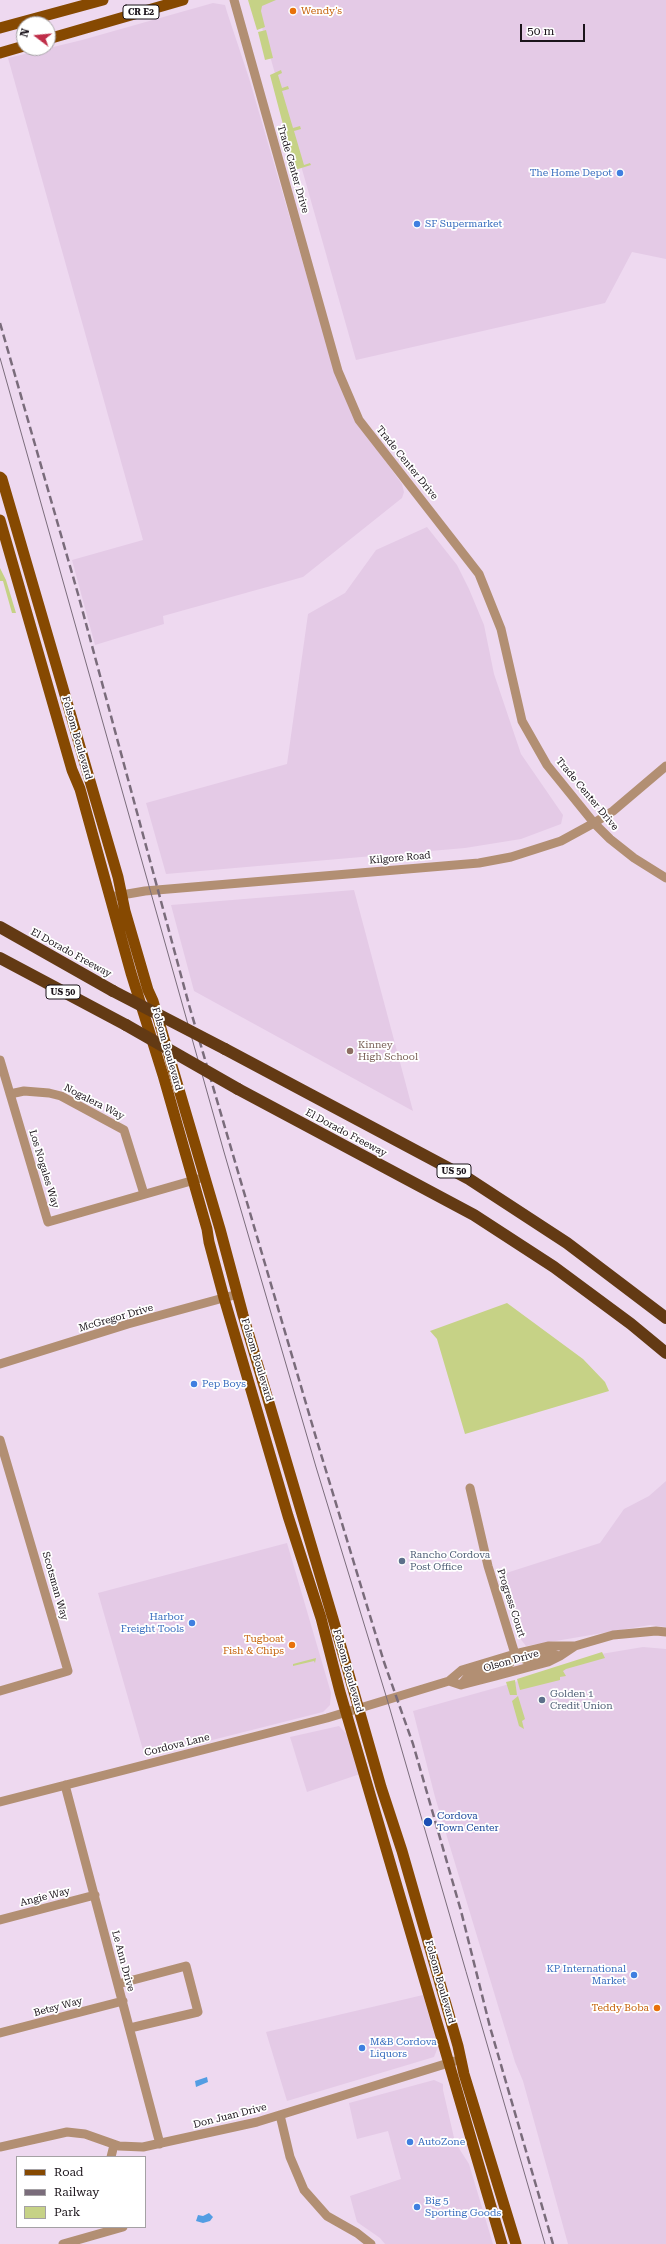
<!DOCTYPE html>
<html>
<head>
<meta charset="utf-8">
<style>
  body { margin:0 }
  #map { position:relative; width:666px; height:2244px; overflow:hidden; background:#eed9f0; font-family:"Roboto Serif",serif }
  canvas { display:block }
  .legend { position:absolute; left:16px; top:2156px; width:130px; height:72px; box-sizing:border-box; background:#fff; border:1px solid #a4a1a4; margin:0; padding:5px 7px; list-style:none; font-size:12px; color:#1b141b }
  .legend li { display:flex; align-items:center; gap:8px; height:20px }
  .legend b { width:20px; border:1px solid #a4a1a4 }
  .north { position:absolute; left:16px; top:16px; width:40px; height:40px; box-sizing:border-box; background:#fff; border:1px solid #a4a1a4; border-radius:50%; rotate:286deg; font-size:11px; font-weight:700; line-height:16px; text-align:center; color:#1b141b }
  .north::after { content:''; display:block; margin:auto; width:14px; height:18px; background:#bf2e49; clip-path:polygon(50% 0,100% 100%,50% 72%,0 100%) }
  .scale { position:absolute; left:520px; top:24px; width:65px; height:18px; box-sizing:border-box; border:2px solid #1b141b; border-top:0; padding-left:5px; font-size:12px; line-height:14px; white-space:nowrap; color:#1b141b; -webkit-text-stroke:3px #fff; paint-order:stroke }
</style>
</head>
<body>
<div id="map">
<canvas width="666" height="2244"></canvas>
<ul class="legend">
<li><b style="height:5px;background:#864901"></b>Road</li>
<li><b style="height:5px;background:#7a6c7b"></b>Railway</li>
<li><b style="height:11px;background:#c6d286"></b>Park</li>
</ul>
<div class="north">N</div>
<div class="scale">50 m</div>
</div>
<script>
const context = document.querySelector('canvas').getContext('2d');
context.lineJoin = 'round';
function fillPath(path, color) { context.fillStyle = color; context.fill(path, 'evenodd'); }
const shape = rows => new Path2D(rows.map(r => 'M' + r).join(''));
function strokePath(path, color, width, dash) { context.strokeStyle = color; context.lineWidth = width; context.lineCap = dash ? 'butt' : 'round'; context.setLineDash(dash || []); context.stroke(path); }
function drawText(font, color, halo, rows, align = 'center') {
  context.font = font + ' "Roboto Serif",serif'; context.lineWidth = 3.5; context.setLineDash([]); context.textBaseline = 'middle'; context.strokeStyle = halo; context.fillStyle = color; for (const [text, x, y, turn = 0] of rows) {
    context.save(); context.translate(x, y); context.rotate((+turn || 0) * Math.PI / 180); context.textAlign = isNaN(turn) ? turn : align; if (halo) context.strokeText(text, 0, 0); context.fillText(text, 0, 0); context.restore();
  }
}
const built = shape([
  [257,0,666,0,666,259,632,252,605,303,356,360,255,3],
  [213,3,225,5,227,12,249,78,334,369,352,415,402,484,404,492,402,498,303,577,163,616,164,624,95,645,72,560,143,540,8,58,82,40],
  [427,527,457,565,469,589,484,625,494,674,521,754,563,815,561,824,521,839,465,848,166,874,146,803,287,764,308,614,345,593,376,550],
  [354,890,413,1111,194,991,171,905],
  [666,1481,666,1627,650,1625,526,1646,519,1637,500,1575,600,1543,624,1509,649,1496],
  [287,1543,331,1693,330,1705,323,1712,145,1757,98,1593],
  [643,1647,666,1649,666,2244,568,2244,523,2081,515,2062,435,1797,413,1711,506,1685,601,1654],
  [339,1726,348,1735,360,1774,307,1792,290,1737],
  [423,1995,438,2047,434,2057,287,2101,266,2032],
  [434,2080,443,2084,443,2090,455,2142,469,2164,493,2244,385,2244,380,2238,357,2222,350,2196,401,2179,388,2131,357,2139,349,2103]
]);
const green = shape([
  [248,0,276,0,262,6,261,11,265,27,257,30],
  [266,30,273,58,265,60,258,32],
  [281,70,282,73,278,75,282,88,288,86,289,89,282,91,293,128,300,126,301,129,294,131,304,165,310,163,311,165,295,170,270,75],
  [0,568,6,580,16,613,12,613,3,581,0,581],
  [507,1303,583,1359,605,1382,609,1391,465,1434,437,1339,430,1331],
  [602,1652,605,1658,566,1669,563,1671,566,1676,560,1677,560,1680,520,1690,517,1679],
  [316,1658,315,1663,314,1661,293,1666,293,1664],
  [515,1680,517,1695,510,1695,506,1682],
  [518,1696,525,1719,522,1721,524,1729,519,1726,512,1701]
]);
const water = shape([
  [207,2077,208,2082,196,2087,195,2081],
  [209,2213,213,2217,210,2221,203,2223,196,2221,198,2215,203,2216]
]);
const minor = shape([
  [234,0,338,371,359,420,479,574,501,629,522,721,547,765,594,823,610,839,634,858,666,878],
  [110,897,145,891,479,863,511,857,561,841,594,823,613,811,666,766],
  [0,1060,48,1222,198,1179],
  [10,1094,24,1091,49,1093,61,1096,124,1130,144,1194],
  [0,1364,128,1324,238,1294],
  [0,1440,68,1671,0,1691],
  [470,1488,488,1566,515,1654],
  [515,1654,526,1660,552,1654,560,1656],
  [449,1681,461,1685,496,1676,548,1662,560,1656,575,1646],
  [461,1685,469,1675,505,1666,510,1663,515,1654],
  [65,1785,160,2144],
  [0,1802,327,1718,449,1681,462,1670,515,1654,549,1646,575,1646,613,1635,656,1631,666,1632],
  [0,1920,95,1895],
  [118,1984,186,1966,198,2012,130,2028],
  [0,2033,123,2001],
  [280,2115,290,2157,304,2190,327,2216,357,2233,371,2244],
  [0,2147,67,2132,85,2134,119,2146,143,2147,257,2122,455,2061],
  [111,2157,114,2145],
  [63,2244,123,2227]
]);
const major = shape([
  [0,28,103,0],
  [48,39,183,0],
  [0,53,24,46],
  [0,477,2,479,118,877,125,911,148,990,153,1001,220,1229,243,1315,336,1629,381,1787,402,1851,458,2046,464,2074,516,2244],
  [0,520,72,770,80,789,131,973,163,1075,207,1229,209,1242,224,1298,288,1516,321,1618,340,1692,502,2244]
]);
const highway = shape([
  [0,927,113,991],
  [0,958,126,1025],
  [225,1049,469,1179,567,1243,666,1318],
  [238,1089,474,1215,554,1267,631,1324,666,1353]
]);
const tram = shape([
  [0,358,224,1152,316,1467,387,1699,545,2244]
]);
const rail = shape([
  [0,323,78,594,189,1005,317,1441,384,1662,413,1744,461,1911,490,2027,553,2244]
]);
const highwayBridge = shape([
  [113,991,225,1049],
  [126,1025,238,1089]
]);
const markers = [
  [293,11,4,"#e8710a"],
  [620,173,4,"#3f7fe0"],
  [417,224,4,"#3f7fe0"],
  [350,1051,4,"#8d6e63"],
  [194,1384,4,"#3f7fe0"],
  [402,1561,4,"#5c6f8a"],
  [192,1623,4,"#3f7fe0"],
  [292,1645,4,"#e8710a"],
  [542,1700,4,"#5c6f8a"],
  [428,1822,5,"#1a4fb4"],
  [634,1975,4,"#3f7fe0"],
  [657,2008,4,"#e8710a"],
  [362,2048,4,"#3f7fe0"],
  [410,2142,4,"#3f7fe0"],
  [417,2207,4,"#3f7fe0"]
];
const shields = [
  [141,12,36],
  [63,992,34],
  [454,1171,34]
];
const shieldNames = [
  ["CR E2",141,12],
  ["US 50",63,992],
  ["US 50",454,1171]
];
const foodNames = [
  ["Wendy's",301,11,"left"],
  ["Tugboat",284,1639],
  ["Fish & Chips",284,1651],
  ["Teddy Boba",649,2008]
];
const streetNames = [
  ["Trade Center Drive",293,169,74],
  ["Trade Center Drive",407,463,51],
  ["Folsom Boulevard",77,738,74],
  ["Trade Center Drive",587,794,50],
  ["Kilgore Road",400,858,-5],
  ["El Dorado Freeway",71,953,29],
  ["Folsom Boulevard",167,1049,74],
  ["Nogalera Way",94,1102,27],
  ["El Dorado Freeway",346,1133,28],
  ["Los Nogales Way",44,1169,73],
  ["McGregor Drive",116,1318,-16],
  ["Folsom Boulevard",257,1360,73],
  ["Scotsman Way",55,1586,74],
  ["Progress Court",511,1603,72],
  ["Olson Drive",511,1661,-16],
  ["Folsom Boulevard",348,1671,74],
  ["Cordova Lane",177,1745,-14],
  ["Angie Way",45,1897,-14],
  ["Le Ann Drive",123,1961,75],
  ["Folsom Boulevard",440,1982,74],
  ["Betsy Way",58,2007,-15],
  ["Don Juan Drive",230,2116,-14]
];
const shopNames = [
  ["The Home Depot",612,173,"right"],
  ["SF Supermarket",425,224],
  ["Pep Boys",202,1384],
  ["Harbor",184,1617,"right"],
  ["Freight Tools",184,1629,"right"],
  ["KP International",626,1969,"right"],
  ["Market",626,1981,"right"],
  ["M&B Cordova",370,2042],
  ["Liquors",370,2054],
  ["AutoZone",418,2142],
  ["Big 5",425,2201],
  ["Sporting Goods",425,2213]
];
const educationNames = [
  ["Kinney",358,1045],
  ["High School",358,1057]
];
const serviceNames = [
  ["Rancho Cordova",410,1555],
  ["Post Office",410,1567],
  ["Golden 1",550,1694],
  ["Credit Union",550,1706]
];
const transitNames = [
  ["Cordova",437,1816],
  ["Town Center",437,1828]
];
fillPath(built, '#e4cae6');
fillPath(green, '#c6d286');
fillPath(water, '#539de3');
strokePath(minor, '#b28f73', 9);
strokePath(major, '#864901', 11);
strokePath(highway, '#633a14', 12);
strokePath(tram, '#7a6c7b', 1);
strokePath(rail, '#7a6c7b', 2.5, [8, 4]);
strokePath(highwayBridge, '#633a14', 12);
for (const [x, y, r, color] of markers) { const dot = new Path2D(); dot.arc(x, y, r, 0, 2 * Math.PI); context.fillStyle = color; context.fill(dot); strokePath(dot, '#fff', 1.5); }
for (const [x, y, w] of shields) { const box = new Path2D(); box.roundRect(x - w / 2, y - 7, w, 14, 3); context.fillStyle = '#fff'; context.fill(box); strokePath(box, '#1b141b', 1); }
drawText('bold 9px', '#1b141b', null, shieldNames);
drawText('10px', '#c56008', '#fff', foodNames, 'right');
drawText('10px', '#1b141b', '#fff', streetNames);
drawText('10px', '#366cbe', '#fff', shopNames, 'left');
drawText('10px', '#785e54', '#fff', educationNames, 'left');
drawText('10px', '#4e5e75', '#fff', serviceNames, 'left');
drawText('10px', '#164399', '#fff', transitNames, 'left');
</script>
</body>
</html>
